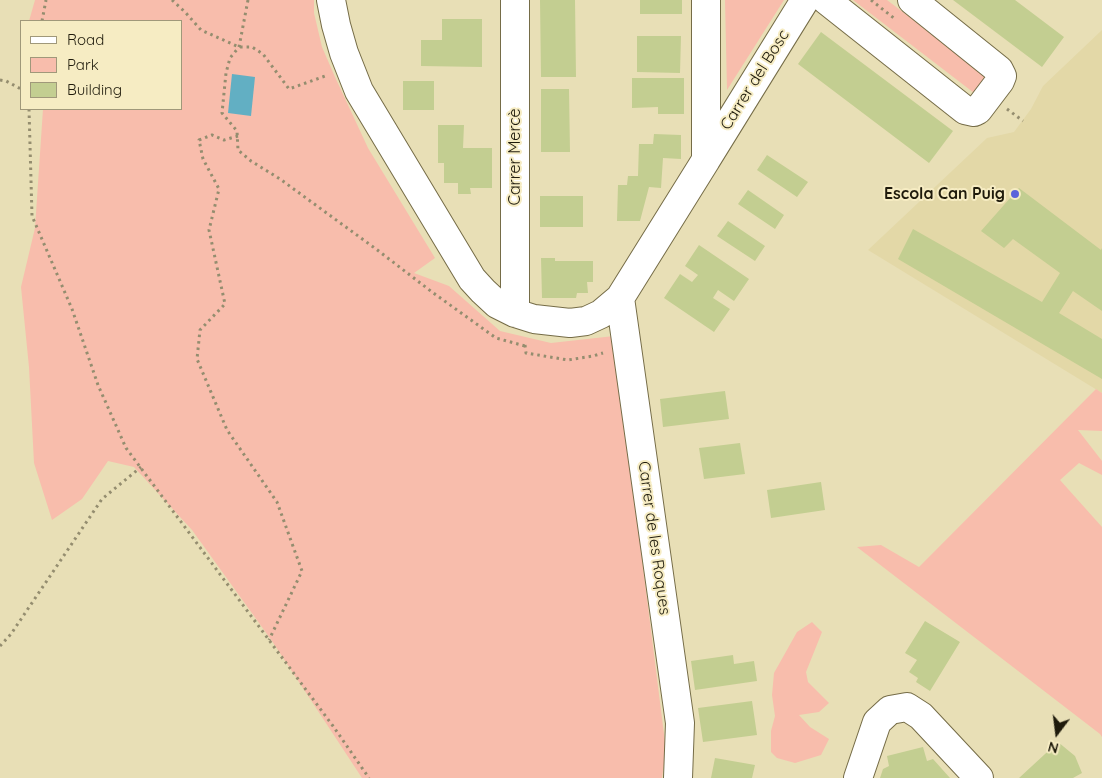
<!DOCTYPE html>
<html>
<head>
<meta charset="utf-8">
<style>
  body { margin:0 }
  #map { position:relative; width:1102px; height:778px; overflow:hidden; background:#e8dfb6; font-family:Quicksand,sans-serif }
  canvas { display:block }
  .legend { position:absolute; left:20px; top:20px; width:162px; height:90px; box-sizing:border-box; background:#f6ecc3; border:1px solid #a0987a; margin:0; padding:6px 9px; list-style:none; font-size:15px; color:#1f1b0c }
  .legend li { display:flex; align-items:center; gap:10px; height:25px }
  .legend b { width:25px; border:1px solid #a0987a }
  .north { position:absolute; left:1032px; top:708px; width:50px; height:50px; -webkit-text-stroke:4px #f6ecc3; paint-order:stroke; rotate:195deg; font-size:14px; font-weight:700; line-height:20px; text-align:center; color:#1f1b0c }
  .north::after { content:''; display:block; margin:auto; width:18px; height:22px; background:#1f1b0c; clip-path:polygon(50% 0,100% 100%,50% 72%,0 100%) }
</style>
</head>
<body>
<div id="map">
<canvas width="1102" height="778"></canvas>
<ul class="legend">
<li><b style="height:6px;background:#fff"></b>Road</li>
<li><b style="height:14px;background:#f8bdac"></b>Park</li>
<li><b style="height:14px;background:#c3ce91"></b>Building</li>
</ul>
<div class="north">N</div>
</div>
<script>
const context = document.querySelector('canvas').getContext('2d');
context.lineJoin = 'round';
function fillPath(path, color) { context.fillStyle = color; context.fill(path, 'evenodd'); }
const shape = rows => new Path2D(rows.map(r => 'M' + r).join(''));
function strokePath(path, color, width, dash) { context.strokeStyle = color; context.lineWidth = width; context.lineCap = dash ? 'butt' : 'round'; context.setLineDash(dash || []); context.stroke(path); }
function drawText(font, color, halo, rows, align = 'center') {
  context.font = font + ' Quicksand,sans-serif'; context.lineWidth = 4; context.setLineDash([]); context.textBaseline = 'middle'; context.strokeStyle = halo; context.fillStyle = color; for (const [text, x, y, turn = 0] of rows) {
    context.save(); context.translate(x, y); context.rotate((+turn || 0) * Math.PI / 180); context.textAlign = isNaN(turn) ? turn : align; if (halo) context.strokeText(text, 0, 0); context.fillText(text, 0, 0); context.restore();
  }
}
const built = shape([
  [1102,30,1102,393,868,250,987,138,1014,132,1031,109,1043,86]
]);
const green = shape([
  [35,0,314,0,314,13,322,47,335,77,368,148,435,258,414,273,449,286,500,331,551,343,614,336,666,750,662,778,362,778,272,641,192,530,134,467,108,461,82,499,52,520,34,463,29,367,21,287,35,228,43,109,181,109,181,21,29,21],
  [725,0,784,0,727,90],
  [853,0,887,0,991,79,978,96],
  [1096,389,1102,393,1102,431,1078,430,1102,461,1102,475,1079,463,1060,480,1102,527,1102,737,1100,734,857,547,881,545,919,567],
  [812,622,822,632,806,672,808,682,829,703,819,712,799,715,810,727,829,739,821,755,795,763,777,758,771,752,771,731,775,716,772,695,774,673,797,632]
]);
const water = shape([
  [232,74,255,77,251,116,228,113]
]);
const building = shape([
  [540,0,575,0,576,77,541,77],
  [640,0,682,0,682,14,640,14],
  [953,0,1015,0,1064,37,1042,67],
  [442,19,482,19,482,67,421,66,421,40,442,40],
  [821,32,953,131,929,163,798,64],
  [637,36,681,36,680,73,637,72],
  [632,78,684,78,684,114,658,114,658,107,632,108],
  [403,81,434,81,434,110,403,110],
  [541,89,569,89,570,152,541,152],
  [438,125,464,125,463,148,492,148,492,188,470,188,471,194,458,194,458,183,444,183,444,163,438,163],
  [654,134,681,135,681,159,663,158,661,188,649,187,640,221,617,221,618,185,627,185,628,176,638,176,639,144,653,144],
  [767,155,808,182,797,197,757,170],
  [1019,188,1101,250,1102,248,1102,311,1073,291,1059,313,1102,339,1102,379,898,259,913,229,1042,302,1060,273,1013,239,1004,248,981,231],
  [748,190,784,215,775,229,738,204],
  [540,196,583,196,583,227,540,227],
  [728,221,765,246,755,261,717,236],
  [699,245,749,279,734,301,718,290,713,298,730,309,714,332,664,298,680,274,692,282,698,275,685,266],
  [541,258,555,258,555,261,593,261,593,282,587,282,588,293,577,293,576,298,542,298],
  [725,391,729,419,663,427,660,399],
  [740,443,745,474,704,479,699,448],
  [821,482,825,510,771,518,767,490],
  [925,621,960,642,930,691,916,682,918,678,909,672,917,660,905,653],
  [733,655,734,664,754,661,757,681,695,690,691,661],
  [752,701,757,735,703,742,698,708],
  [1058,742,1075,756,1082,773,1073,778,1019,778],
  [923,747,927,761,933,759,950,778,880,778,883,769,889,766,887,756],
  [715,758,755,765,752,778,711,778]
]);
const path = shape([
  [172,0,185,12,201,30,239,47,252,47,263,54,289,89,328,75],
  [248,0,239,47,230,58,226,73,222,113,237,131,238,150,251,161,280,179,376,249,432,292,496,338,525,346],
  [871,0,895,19],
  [42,21,46,0],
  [0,80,6,81,21,89],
  [29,109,32,216,72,309,98,385,126,448,333,726,369,778],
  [1007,109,1023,121],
  [238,136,224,140,212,135,199,140,203,159,219,189,209,230,225,304,200,330,197,359,227,430,277,502,302,571,269,640],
  [525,345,526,353,568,360,593,356,603,353],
  [0,646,11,634,102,499,141,467]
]);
const minor = shape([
  [331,0,336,25,344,53,359,91,472,279,483,291,497,304,515,313,534,319,570,323,586,321,601,314,620,298,706,160,706,0],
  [515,0,515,313],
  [826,0,965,110,974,112,978,110,1000,81,1002,76,999,70,912,0],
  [706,160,805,0],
  [620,298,680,723,678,778],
  [858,778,877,722,890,710,907,707,921,716,979,778]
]);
const markers = [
  [1015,194,5,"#5c63db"]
];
const streetNames = [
  ["Carrer del Bosc",755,80,-58],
  ["Carrer Mercè",515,157,-90],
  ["Carrer de les Roques",654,538,82]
];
const poiNames = [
  ["Escola Can Puig",1005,194]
];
fillPath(built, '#e3d8a7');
fillPath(green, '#f8bdac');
fillPath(water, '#62afc3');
fillPath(building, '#c3ce91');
strokePath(minor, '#756c47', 30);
strokePath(path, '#948d6f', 3, [2.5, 4]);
strokePath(minor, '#fff', 28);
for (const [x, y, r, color] of markers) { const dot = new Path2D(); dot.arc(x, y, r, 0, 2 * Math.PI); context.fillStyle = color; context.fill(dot); strokePath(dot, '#f6ecc3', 2); }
drawText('16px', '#1f1b0c', '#f6ecc3', streetNames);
drawText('bold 16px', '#1f1b0c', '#f6ecc3', poiNames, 'right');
</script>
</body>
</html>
